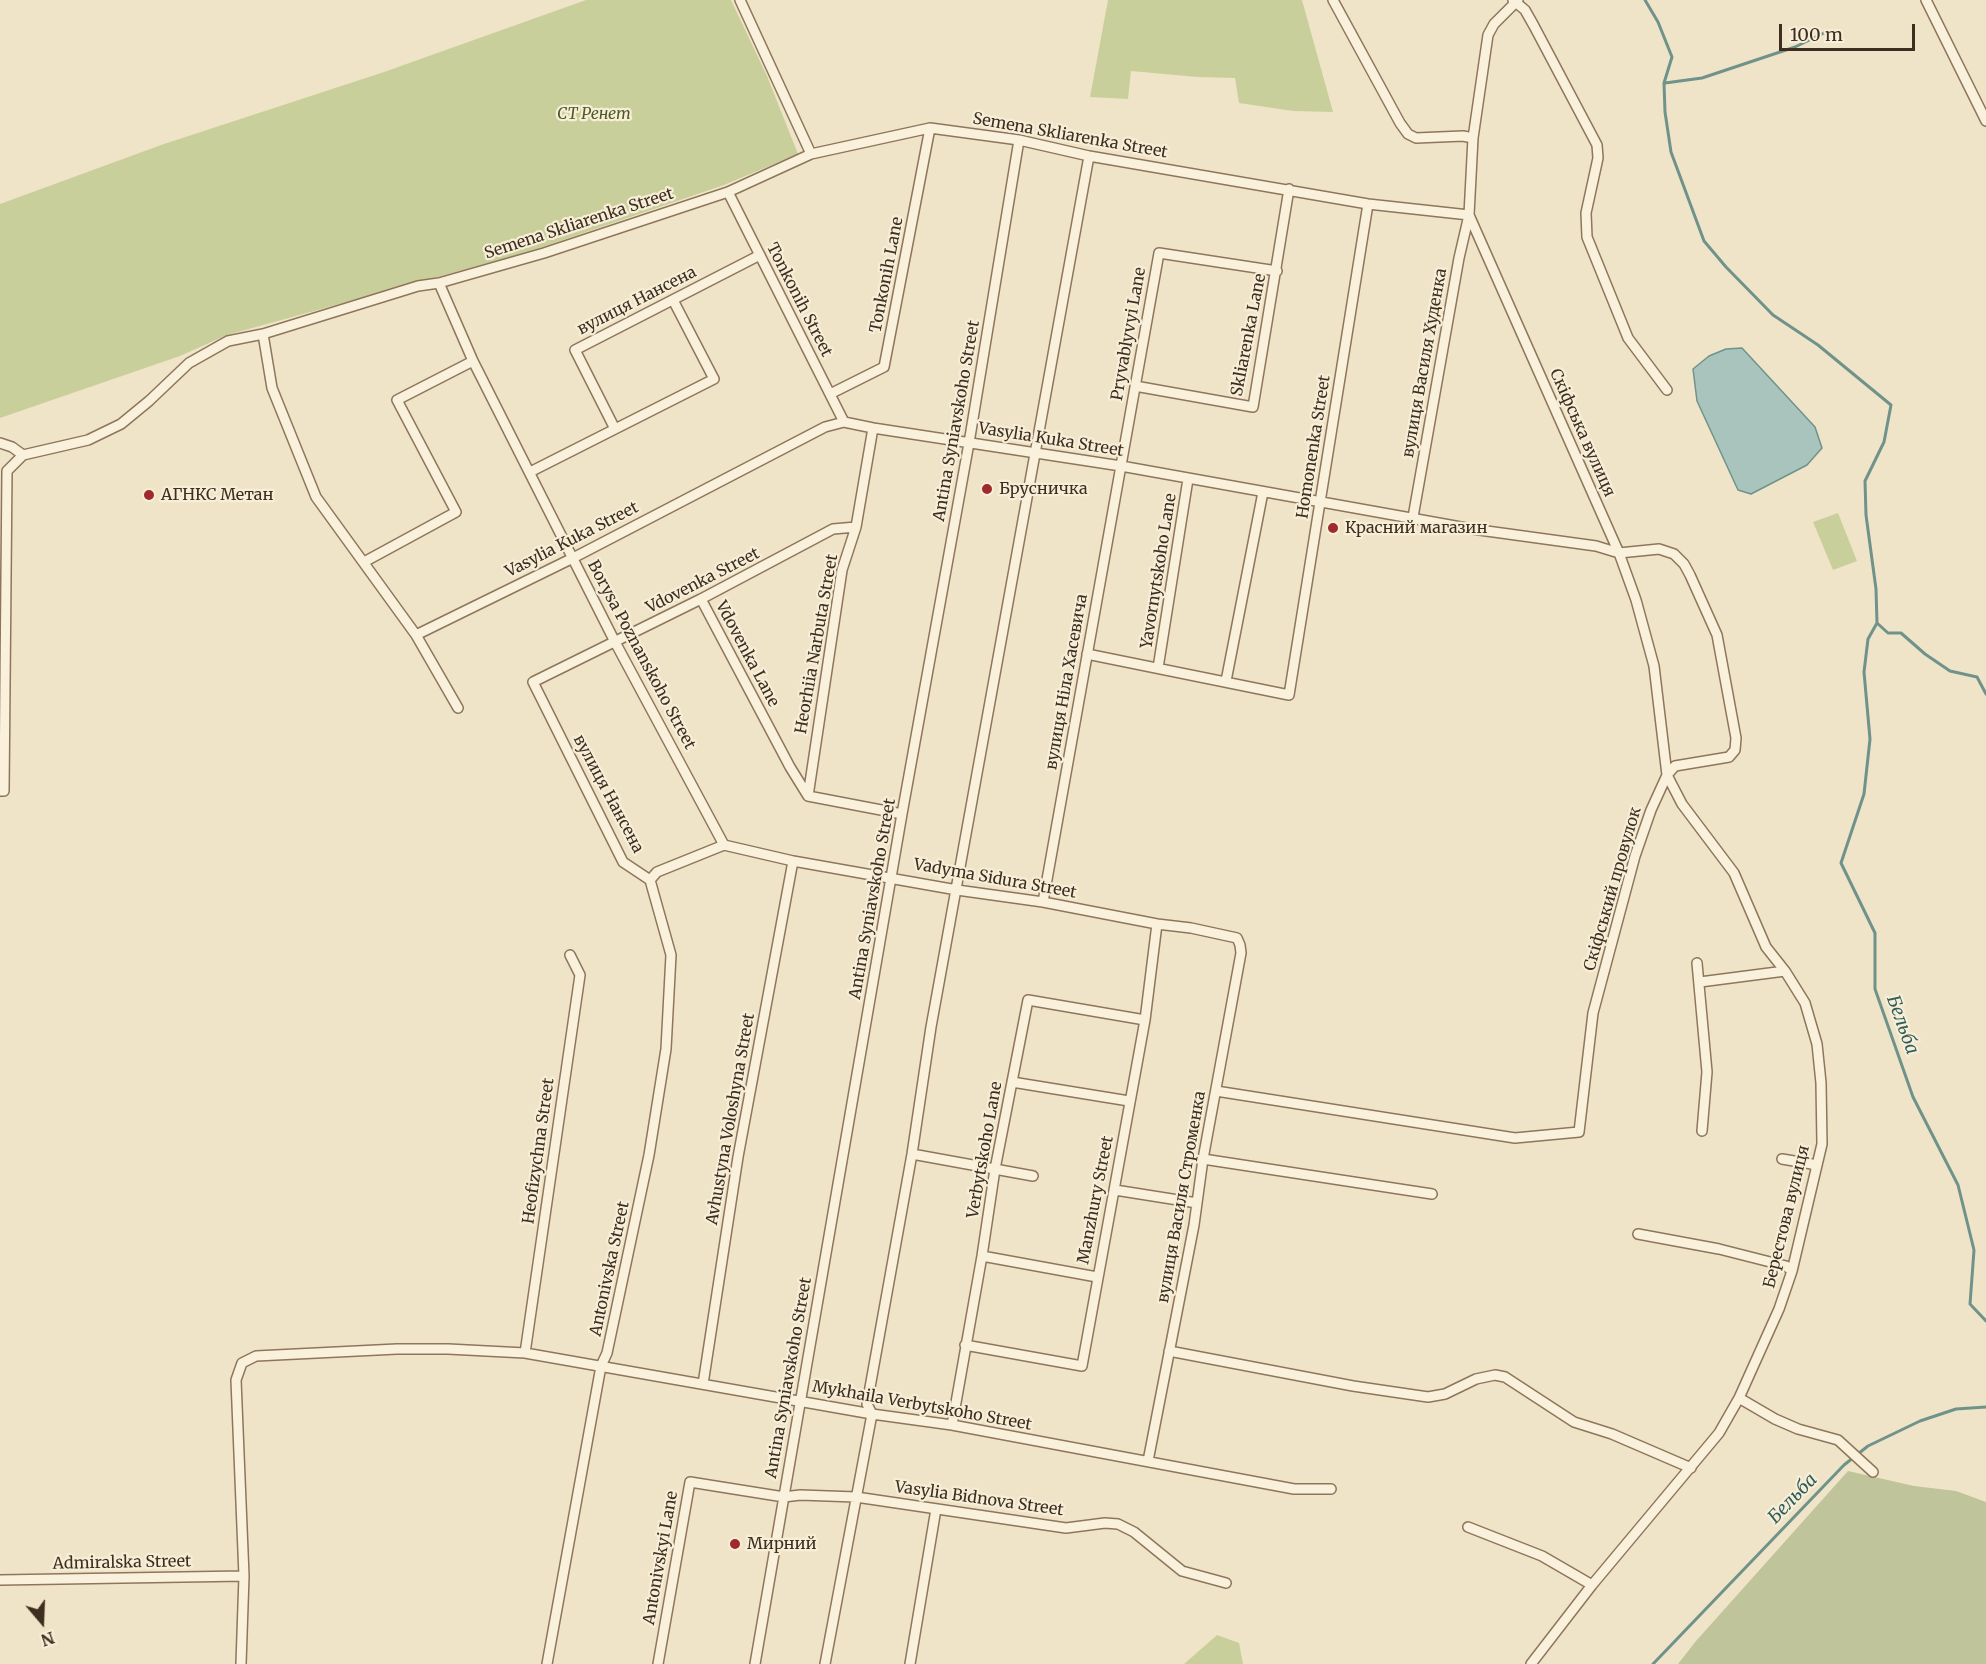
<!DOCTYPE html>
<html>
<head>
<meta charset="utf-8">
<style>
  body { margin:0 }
  #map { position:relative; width:1986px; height:1664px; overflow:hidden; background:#f0e4c8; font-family:Merriweather,serif }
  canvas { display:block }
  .north { position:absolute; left:12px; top:1592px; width:60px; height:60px; -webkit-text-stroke:4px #f7eed8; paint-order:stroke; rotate:161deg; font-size:16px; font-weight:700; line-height:24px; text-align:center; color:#3d2e20 }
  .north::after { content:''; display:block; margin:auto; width:21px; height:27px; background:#3d2e20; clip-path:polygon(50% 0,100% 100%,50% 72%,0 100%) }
  .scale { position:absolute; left:1779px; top:24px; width:136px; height:27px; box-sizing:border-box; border:3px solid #3d2e20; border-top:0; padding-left:8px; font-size:18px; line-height:21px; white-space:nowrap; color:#3d2e20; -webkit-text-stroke:4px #f7eed8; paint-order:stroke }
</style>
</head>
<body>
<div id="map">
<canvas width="1986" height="1664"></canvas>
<div class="north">N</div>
<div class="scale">100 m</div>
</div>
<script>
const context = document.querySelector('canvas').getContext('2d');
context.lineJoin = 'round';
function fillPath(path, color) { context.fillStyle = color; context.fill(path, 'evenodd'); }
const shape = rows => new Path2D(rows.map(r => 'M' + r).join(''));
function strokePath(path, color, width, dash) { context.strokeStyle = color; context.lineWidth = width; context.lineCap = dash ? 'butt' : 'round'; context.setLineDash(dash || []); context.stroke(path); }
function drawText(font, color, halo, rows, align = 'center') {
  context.font = font + ' Merriweather,serif'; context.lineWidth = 4.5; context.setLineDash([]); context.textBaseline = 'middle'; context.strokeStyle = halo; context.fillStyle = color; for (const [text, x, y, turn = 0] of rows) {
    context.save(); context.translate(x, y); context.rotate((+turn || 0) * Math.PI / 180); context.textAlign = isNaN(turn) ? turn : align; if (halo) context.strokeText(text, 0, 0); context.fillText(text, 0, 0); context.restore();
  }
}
const green = shape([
  [586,0,731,0,767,76,798,154,724,185,528,252,227,335,180,356,0,418,0,204,161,145,384,72],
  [1108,0,1302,0,1333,112,1293,111,1239,103,1235,78,1197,77,1131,71,1128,99,1090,97],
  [1838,513,1857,561,1833,570,1813,522],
  [1217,1635,1239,1643,1243,1664,1184,1664]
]);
const cemetery = shape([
  [1848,1471,1914,1486,1956,1491,1986,1502,1986,1664,1678,1664,1696,1641]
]);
const water = shape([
  [1742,348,1815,427,1822,448,1807,465,1751,494,1738,490,1697,401,1693,369,1709,356,1726,349,1742,348]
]);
const stream = shape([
  [1645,0,1658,22,1672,57,1664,83,1665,112,1671,152,1704,241,1726,267,1773,315,1818,345,1891,405,1884,442,1865,481,1866,515,1876,589,1877,623,1888,633,1901,633,1925,654,1950,671,1977,677,1986,694],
  [1665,83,1702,78,1795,47,1828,31],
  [1877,623,1868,639,1864,672,1870,739,1864,794,1841,863,1875,933,1875,989,1913,1097,1958,1185,1974,1250,1970,1304,1986,1321],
  [1653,1664,1844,1465,1868,1446,1920,1421,1956,1409,1986,1407]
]);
const minor = shape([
  [740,0,811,154],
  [1333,0,1400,123,1408,134,1416,138,1463,136,1473,138],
  [1513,0,1525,10,1534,26,1597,145,1598,158,1586,213,1587,237,1628,338,1667,390],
  [1926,0,1986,121],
  [728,192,844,422],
  [439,283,473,361,615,642,724,845],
  [263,334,272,388,316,497,416,635,458,708],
  [1135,386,1253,407,1289,189],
  [830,394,884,367,930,128],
  [615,429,575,350,760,255],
  [0,443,12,447,23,455],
  [530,472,714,379,673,300],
  [1413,517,1459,258,1469,215],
  [364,562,456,512,397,400,473,361],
  [701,599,790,767,808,796,902,814],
  [416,635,573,558,825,427,844,422,873,428,1121,466,1472,529,1596,546,1619,553,1659,549,1674,554,1684,564,1690,575,1717,635,1736,738,1735,750,1729,757,1675,766,1667,775,1682,804,1734,873,1766,947,1785,971,1805,1003,1817,1044,1821,1083,1822,1144,1792,1271,1779,1309,1739,1398,1719,1433,1592,1585,1531,1664],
  [1087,654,1289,695,1368,204],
  [1158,668,1188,479],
  [1226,681,1263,492],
  [0,791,4,791,7,471,23,455,88,440,121,424,149,401,189,363,228,341,263,334,418,286,439,283,544,253,728,192,811,154,930,128,1019,140,1089,156,1368,204,1469,215],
  [808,796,842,570,856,527,873,428],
  [650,880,657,872,724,845,793,861,957,890,1043,902,1157,924,1191,928,1237,938,1240,945,1241,953,1203,1159,1194,1225,1148,1461],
  [650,880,623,862,533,682,701,599,833,529,856,527],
  [1043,902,1159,253,1277,271],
  [1697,963,1707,1072,1702,1131],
  [1700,982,1785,971],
  [1012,1082,1129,1101],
  [1216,1091,1515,1138,1579,1132,1593,1013,1635,856,1651,810,1667,775,1654,666,1636,600,1619,553,1469,215,1473,138,1488,35,1494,24,1518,0],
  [912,1154,1033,1176],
  [1203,1159,1432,1194],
  [1782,1159,1812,1164,1816,1167],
  [1115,1190,1197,1203],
  [1638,1234,1719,1249,1786,1266,1792,1271],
  [982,1256,1097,1277],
  [965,1345,1082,1366,1145,1020,1157,924],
  [1169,1351,1353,1386,1428,1397,1445,1394,1476,1379,1495,1375,1505,1377,1574,1422,1612,1434,1691,1468],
  [525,1353,580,975,570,955],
  [703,1384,738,1157,793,861],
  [1739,1398,1775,1419,1798,1429,1838,1440,1873,1472],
  [952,1425,982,1256,995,1169,1028,1000,1145,1020],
  [1468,1527,1542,1556,1592,1585],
  [0,1580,244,1576],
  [241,1664,244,1576,236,1380,242,1363,256,1356,397,1349,448,1349,525,1353,872,1414,952,1425,1294,1489,1331,1489],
  [547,1664,601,1366,607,1353,649,1155,666,1049,671,955,650,880],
  [658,1664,690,1482,784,1497,800,1495,856,1497,1066,1528,1105,1523,1118,1524,1134,1532,1182,1571,1226,1583],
  [755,1664,902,814,969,443,1019,140],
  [825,1664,872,1414,867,1404,912,1154,931,1027,1089,156],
  [910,1664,936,1509]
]);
const markers = [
  [987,489,6,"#9e2a2b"],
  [149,495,6,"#9e2a2b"],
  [1333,528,6,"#9e2a2b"],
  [735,1544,6,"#9e2a2b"]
];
const parkNames = [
  ["СТ Ренет",594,114]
];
const streetNames = [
  ["Semena Skliarenka Street",1070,136,10],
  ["Semena Skliarenka Street",579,224,-18],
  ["Tonkonih Lane",887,275,-79],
  ["Tonkonih Street",799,300,63],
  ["вулиця Нансена",637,301,-27],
  ["Pryvablyvyi Lane",1129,334,-80],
  ["Skliarenka Lane",1249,335,-79],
  ["вулиця Василя Худенка",1425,363,-80],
  ["Antina Syniavskoho Street",957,421,-80],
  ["Скіфська вулиця",1582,433,66],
  ["Vasylia Kuka Street",1051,440,9],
  ["Homonenka Street",1314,447,-81],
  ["Vasylia Kuka Street",572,540,-27],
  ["Yavornytskoho Lane",1159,571,-81],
  ["Vdovenka Street",703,581,-27],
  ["Heorhiia Narbuta Street",817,644,-80],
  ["Vdovenka Lane",747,654,62],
  ["Borysa Poznanskoho Street",641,655,62],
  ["вулиця Ніла Хасевича",1067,682,-80],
  ["вулиця Нансена",608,794,62],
  ["Vadyma Sidura Street",995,879,10],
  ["Скіфський провулок",1613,889,-74],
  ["Antina Syniavskoho Street",873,899,-80],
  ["Avhustyna Voloshyna Street",731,1119,-80],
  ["Verbytskoho Lane",985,1150,-80],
  ["Heofizychna Street",539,1151,-82],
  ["вулиця Василя Строменка",1182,1197,-80],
  ["Manzhury Street",1096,1200,-79],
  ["Берестова вулиця",1787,1217,-76],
  ["Antonivska Street",610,1269,-78],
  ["Antina Syniavskoho Street",789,1378,-80],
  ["Mykhaila Verbytskoho Street",922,1406,10],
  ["Vasylia Bidnova Street",979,1499,8],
  ["Antonivskyi Lane",661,1558,-80],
  ["Admiralska Street",122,1563,-1]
];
const poiNames = [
  ["Брусничка",999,489],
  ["АГНКС Метан",161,495],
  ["Красний магазин",1345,528],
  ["Мирний",747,1544]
];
const waterNames = [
  ["Бельба",1902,1025,70],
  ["Бельба",1793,1499,-46]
];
fillPath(green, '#c9cf9b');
fillPath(cemetery, '#bfc49a');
fillPath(water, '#a9c4bc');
strokePath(water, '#6f938a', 1.5);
strokePath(stream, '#6f938a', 3);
strokePath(minor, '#8d765c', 12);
strokePath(minor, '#faf1dc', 9);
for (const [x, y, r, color] of markers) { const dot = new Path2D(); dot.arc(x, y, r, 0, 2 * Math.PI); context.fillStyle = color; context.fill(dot); strokePath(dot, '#f7eed8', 2); }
drawText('italic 16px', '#4d5a26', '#f7eed8', parkNames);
drawText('16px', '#3d2e20', '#f7eed8', streetNames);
drawText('16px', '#3d2e20', '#f7eed8', poiNames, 'left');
drawText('italic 18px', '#2f5d5a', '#f7eed8', waterNames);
</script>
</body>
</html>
